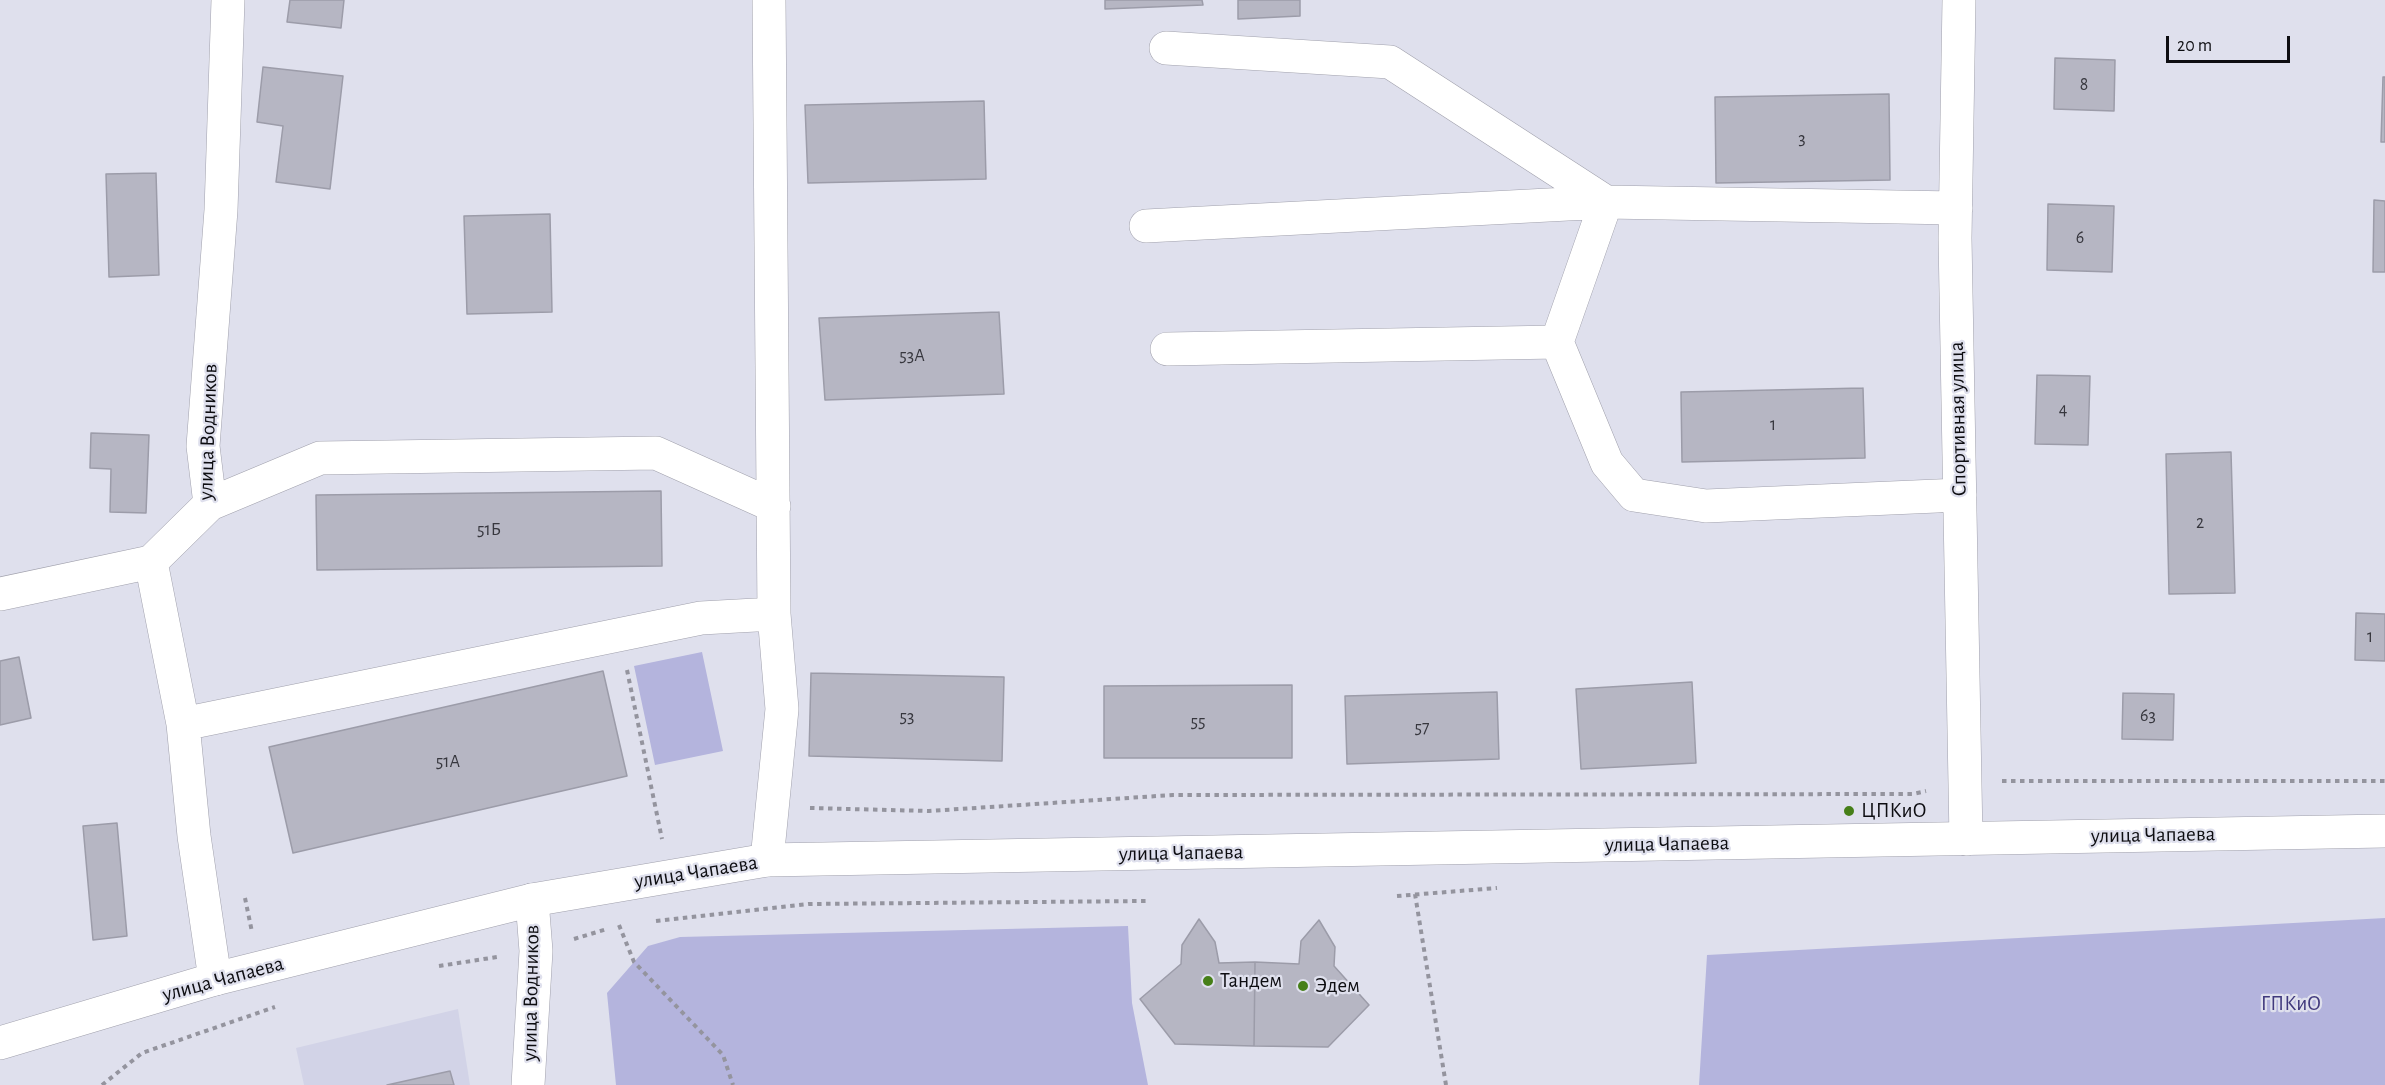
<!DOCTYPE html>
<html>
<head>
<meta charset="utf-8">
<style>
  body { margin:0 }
  #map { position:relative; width:2385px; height:1085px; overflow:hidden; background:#dfe0ed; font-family:"Alegreya Sans",sans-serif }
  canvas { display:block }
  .scale { position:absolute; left:2166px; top:36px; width:124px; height:27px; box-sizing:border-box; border:3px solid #0d0d11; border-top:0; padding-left:8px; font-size:18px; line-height:21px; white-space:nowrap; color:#0d0d11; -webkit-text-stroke:4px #dfe0ed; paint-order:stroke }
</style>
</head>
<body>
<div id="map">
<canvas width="2385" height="1085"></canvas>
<div class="scale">20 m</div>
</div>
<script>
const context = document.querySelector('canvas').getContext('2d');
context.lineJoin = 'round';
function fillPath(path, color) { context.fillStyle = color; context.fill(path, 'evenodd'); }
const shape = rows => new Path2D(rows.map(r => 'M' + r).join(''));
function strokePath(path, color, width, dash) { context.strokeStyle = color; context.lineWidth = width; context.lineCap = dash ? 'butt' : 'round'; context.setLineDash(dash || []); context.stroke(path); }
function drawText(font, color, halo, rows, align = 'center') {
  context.font = font + ' "Alegreya Sans",sans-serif'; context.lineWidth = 4.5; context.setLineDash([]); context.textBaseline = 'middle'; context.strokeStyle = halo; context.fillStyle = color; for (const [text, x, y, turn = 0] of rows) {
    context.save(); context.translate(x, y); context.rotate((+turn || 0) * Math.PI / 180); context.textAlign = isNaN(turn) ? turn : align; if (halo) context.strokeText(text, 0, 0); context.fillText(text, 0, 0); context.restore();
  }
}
const built = shape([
  [458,1009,470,1085,304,1085,296,1048]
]);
const green = shape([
  [702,652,723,751,655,765,634,666],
  [2385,918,2385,1085,1699,1085,1707,955],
  [1128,926,1132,1003,1148,1085,616,1085,607,993,648,946,680,937]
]);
const building = shape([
  [290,0,344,0,341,28,287,22,290,0],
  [1105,0,1202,0,1203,5,1105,9,1105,0],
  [1238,0,1300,0,1300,16,1238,19,1238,0],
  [2055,58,2115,60,2114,111,2054,109,2055,58],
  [263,67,343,76,330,189,276,182,283,126,257,122,263,67],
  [2383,77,2385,77,2385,142,2381,142,2383,77],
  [1889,94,1890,180,1716,183,1715,97,1889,94],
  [984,101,986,179,808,183,805,105,984,101],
  [156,173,159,275,109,277,106,174,156,173],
  [2374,200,2385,201,2385,272,2373,272,2374,200],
  [2048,204,2114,206,2112,272,2047,270,2048,204],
  [550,214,552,312,467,314,464,216,550,214],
  [999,312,1004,394,825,400,819,318,999,312],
  [2037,375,2090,376,2088,445,2035,444,2037,375],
  [1863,388,1865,458,1682,462,1681,392,1863,388],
  [91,433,149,435,146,513,110,512,111,469,90,468,91,433],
  [2231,452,2235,593,2169,594,2166,454,2231,452],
  [661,491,662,566,317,570,316,495,661,491],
  [2356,613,2385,614,2385,661,2355,660,2356,613],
  [19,657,31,718,0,725,0,661,19,657],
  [603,671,627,776,293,853,269,747,603,671],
  [811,673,1004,677,1002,761,809,756,811,673],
  [1692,682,1696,763,1581,769,1576,689,1692,682],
  [1292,685,1292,758,1104,758,1104,686,1292,685],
  [1497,692,1499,759,1347,764,1345,696,1497,692],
  [2123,693,2174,694,2173,740,2122,739,2123,693],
  [117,823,127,936,93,940,83,826,117,823],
  [1199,919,1215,942,1219,963,1255,962,1254,1046,1175,1044,1140,999,1181,964,1182,945,1199,919],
  [1319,920,1335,947,1334,966,1369,1005,1328,1047,1254,1046,1255,962,1299,964,1301,941,1319,920],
  [450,1071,454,1085,387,1085,450,1071]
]);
const path = shape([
  [627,670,662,839],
  [2002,781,2385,781],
  [810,808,929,811,1173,795,1913,794,1926,791],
  [1415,894,1446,1085],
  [1397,896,1497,888],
  [245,898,252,932],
  [656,921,809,904,1146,901],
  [619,925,634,962,723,1055,733,1085],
  [574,939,607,929],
  [439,966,497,957],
  [102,1085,142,1053,275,1007]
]);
const minor = shape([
  [1959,0,1955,238,1966,839],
  [1166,48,1390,62,1606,202,1956,208],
  [1146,226,1606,202,1557,342,1167,349],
  [1557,342,1607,463,1634,495,1706,506,1960,495],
  [210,504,320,458,656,453,774,506],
  [0,594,151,562],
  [183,724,701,618,774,614],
  [767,860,782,709,774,614,769,0],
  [215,979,194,836,183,724,151,562,210,504,203,446,221,210,228,0],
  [528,1085,536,951,532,900]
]);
const major = shape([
  [0,1043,215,979,532,900,767,860,2385,831]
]);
const markers = [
  [1849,811,6,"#467f18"],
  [1208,981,6,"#467f18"],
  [1303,986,6,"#467f18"]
];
const numberNames = [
  ["8",2084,85],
  ["3",1802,139],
  ["6",2080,238],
  ["53А",912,356],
  ["4",2063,410],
  ["1",1773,425],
  ["2",2200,523],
  ["51Б",489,530],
  ["1",2370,637],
  ["63",2148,716],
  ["53",907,717],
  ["55",1198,722],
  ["57",1422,728],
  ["51А",448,762]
];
const streetNames = [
  ["Спортивная улица",1958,419,-91],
  ["улица Водников",208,432,-88],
  ["улица Чапаева",2153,835,-1],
  ["улица Чапаева",1667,844,-1],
  ["улица Чапаева",1181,853,-1],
  ["улица Чапаева",696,872,-9],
  ["улица Чапаева",223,979,-15],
  ["улица Водников",531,993,-89]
];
const poiNames = [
  ["ЦПКиО",1861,811],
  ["Тандем",1220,981],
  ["Эдем",1315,986]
];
const parkNames = [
  ["ГПКиО",2291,1004]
];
fillPath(built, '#d2d3e7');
fillPath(green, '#b4b4dd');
fillPath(building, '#b6b6c3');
strokePath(building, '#9c9ca9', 1.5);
strokePath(minor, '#a0a0ac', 34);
strokePath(major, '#a0a0ac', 34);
strokePath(path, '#94949e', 4, [4.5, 4.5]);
strokePath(minor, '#fff', 33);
strokePath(major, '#fff', 33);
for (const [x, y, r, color] of markers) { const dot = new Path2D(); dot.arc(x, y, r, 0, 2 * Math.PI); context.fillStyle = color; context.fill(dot); strokePath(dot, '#dfe0ed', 2); }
drawText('18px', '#37373e', null, numberNames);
drawText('21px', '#0d0d11', '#dfe0ed', streetNames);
drawText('21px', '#0d0d11', '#dfe0ed', poiNames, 'left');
drawText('21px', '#40397d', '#dfe0ed', parkNames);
</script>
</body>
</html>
